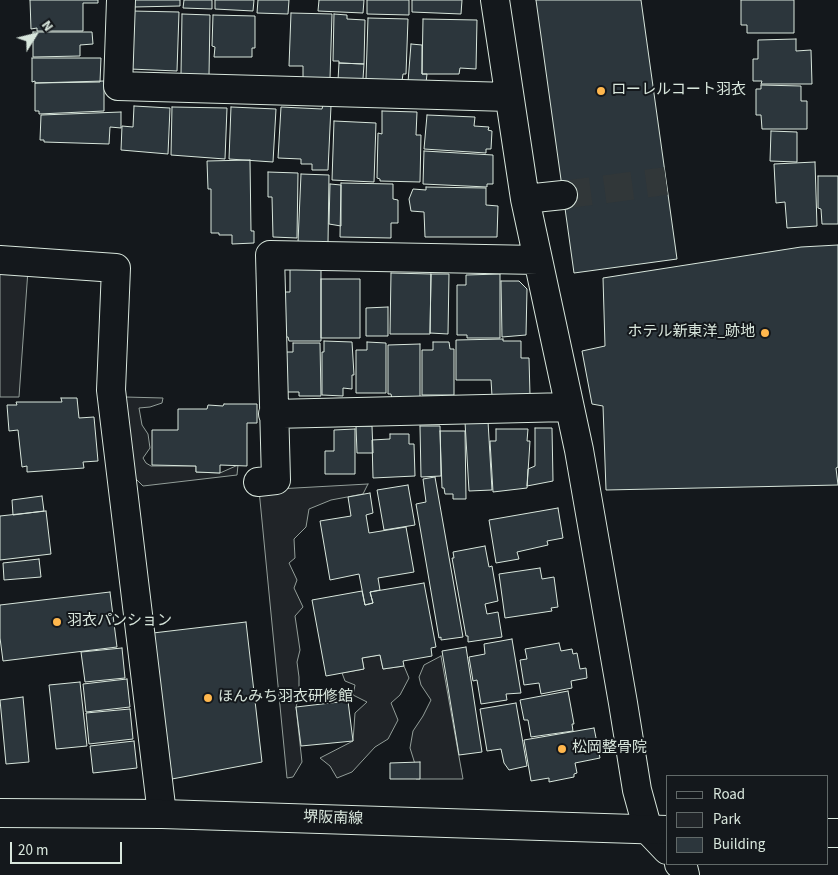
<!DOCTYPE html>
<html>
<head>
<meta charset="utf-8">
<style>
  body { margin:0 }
  #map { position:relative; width:838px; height:875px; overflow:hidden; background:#14181c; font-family:"Source Sans 3",sans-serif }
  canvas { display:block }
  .legend { position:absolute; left:666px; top:775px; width:162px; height:90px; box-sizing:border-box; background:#14181c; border:1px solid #626a69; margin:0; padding:6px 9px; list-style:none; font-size:15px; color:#d8e6dc }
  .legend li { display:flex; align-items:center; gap:10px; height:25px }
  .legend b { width:25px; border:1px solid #626a69 }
  .north { position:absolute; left:10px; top:10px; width:50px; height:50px; -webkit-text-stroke:4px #14181c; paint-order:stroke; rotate:54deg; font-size:14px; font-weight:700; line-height:20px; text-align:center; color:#d8e6dc }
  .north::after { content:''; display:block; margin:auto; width:18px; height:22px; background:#d8e6dc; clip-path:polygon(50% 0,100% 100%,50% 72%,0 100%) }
  .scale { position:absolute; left:10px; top:842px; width:112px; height:22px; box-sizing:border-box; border:2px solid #d8e6dc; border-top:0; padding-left:6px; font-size:15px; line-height:18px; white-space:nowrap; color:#d8e6dc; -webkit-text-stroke:4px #14181c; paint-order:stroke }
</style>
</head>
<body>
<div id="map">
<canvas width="838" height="875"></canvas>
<ul class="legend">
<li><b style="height:6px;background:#14181c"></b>Road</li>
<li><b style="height:14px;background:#202428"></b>Park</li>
<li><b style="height:14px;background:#2c363c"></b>Building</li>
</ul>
<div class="north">N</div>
<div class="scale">20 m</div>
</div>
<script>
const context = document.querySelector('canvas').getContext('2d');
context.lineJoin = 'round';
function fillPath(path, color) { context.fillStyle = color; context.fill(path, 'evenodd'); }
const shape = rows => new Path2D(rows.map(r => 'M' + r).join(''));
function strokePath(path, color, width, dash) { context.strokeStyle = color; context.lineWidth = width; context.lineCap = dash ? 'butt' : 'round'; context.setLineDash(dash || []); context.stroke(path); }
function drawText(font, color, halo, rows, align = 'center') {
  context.font = font + ' "Source Sans 3","Noto Sans JP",sans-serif'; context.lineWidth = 4; context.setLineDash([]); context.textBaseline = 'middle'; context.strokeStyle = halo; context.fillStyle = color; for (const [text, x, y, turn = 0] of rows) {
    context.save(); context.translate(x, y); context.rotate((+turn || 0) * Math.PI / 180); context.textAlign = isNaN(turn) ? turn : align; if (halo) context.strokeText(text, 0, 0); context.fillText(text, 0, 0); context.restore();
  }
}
const green = shape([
  [28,270,19,397,0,397,0,271,28,270],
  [125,397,163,398,162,403,150,407,139,408,142,425,148,434,150,448,143,458,146,463,151,466,196,466,196,472,220,473,238,465,237,475,143,486,130,473,125,397],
  [368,484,363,494,331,500,309,509,306,527,294,539,295,558,289,563,297,580,294,588,303,607,295,616,300,650,297,662,299,677,299,696,296,707,302,762,293,777,287,778,259,490,368,484],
  [380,655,383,669,404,666,409,678,400,695,391,703,398,720,388,739,375,747,352,772,337,778,330,766,320,758,353,741,355,713,367,702,353,695,355,685,345,681,342,673,364,669,362,658,380,655],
  [441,656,463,779,416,779,415,764,410,748,413,731,423,716,431,700,421,685,419,677,424,665,441,656]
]);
const building = shape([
  [30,0,98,0,98,3,83,3,83,31,37,31,37,28,31,29,30,0],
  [134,0,180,0,180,6,134,7,134,0],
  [184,0,212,0,212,9,183,8,184,0],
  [215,0,254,0,253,11,215,9,215,0],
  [258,0,289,0,288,14,257,13,258,0],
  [319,0,364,0,363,13,318,11,319,0],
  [367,0,409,0,409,15,367,14,367,0],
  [412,0,462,0,461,14,412,12,412,0],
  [536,0,641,0,677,259,574,273,536,0],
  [741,0,794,0,794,33,747,33,747,25,741,25,741,0],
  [132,11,179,12,177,71,130,69,132,11],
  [291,13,332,14,330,79,303,78,303,66,289,66,291,13],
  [182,14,210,15,209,75,181,74,182,14],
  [334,14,347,15,347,19,365,20,364,64,339,63,339,61,333,61,334,14],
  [213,15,255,16,255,48,252,48,252,57,214,57,215,47,212,46,213,15],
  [368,18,408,19,406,74,403,74,402,81,366,79,368,18],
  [423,19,477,20,476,69,460,68,459,74,422,74,423,19],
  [33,32,92,32,93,44,80,45,80,56,33,57,33,32],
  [796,39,796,51,811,50,812,84,761,84,762,81,753,81,753,59,758,59,758,40,796,39],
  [411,44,422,45,422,74,427,74,426,83,408,82,411,44],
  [32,58,101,58,100,82,35,83,35,81,32,82,32,58],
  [339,63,364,64,363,79,338,80,339,63],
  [104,81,104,111,39,114,39,111,35,111,35,83,104,81],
  [761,85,801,86,801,101,807,101,807,129,762,129,761,115,756,115,756,89,761,89,761,85],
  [323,105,331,106,328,170,312,170,312,164,301,164,301,159,278,158,281,107,322,109,323,105],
  [134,106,170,108,168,154,121,150,122,126,133,127,134,106],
  [172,107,227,108,225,159,171,155,172,107],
  [231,107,276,109,273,162,229,159,231,107],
  [382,111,417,112,416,135,421,135,420,182,380,181,380,179,377,178,378,133,382,134,382,111],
  [121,112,121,128,110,127,109,144,44,142,44,140,40,140,41,115,121,112],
  [427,115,475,117,474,126,489,127,488,130,492,131,491,149,486,149,486,153,424,149,427,115],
  [334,121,376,123,374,182,332,180,334,121],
  [771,131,797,132,797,162,770,161,771,131],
  [424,151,493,155,493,184,487,184,487,187,423,184,424,151],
  [250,160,251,231,254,231,254,243,232,244,232,235,219,235,219,233,211,233,211,189,208,189,207,161,250,160],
  [815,162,817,226,787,228,785,202,776,203,774,164,815,162],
  [268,172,298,173,297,238,273,237,272,197,268,197,268,172],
  [301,174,329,175,328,243,298,242,301,174],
  [818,176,838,176,838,224,822,224,821,209,818,208,818,176],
  [341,183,393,184,393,199,398,200,398,223,391,223,391,238,340,237,341,183],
  [330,184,341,185,341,226,329,224,330,184],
  [426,187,486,188,486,205,498,206,497,237,425,237,424,212,411,211,409,199,413,189,426,190,426,187],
  [838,245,838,467,836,468,838,485,606,490,603,406,592,404,582,351,605,346,603,278,801,247,838,245],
  [290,268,321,269,321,341,289,341,288,337,283,337,284,292,290,292,290,268],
  [391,273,431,274,430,334,390,334,391,273],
  [431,274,449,274,448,334,430,333,431,274],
  [500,274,500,338,467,338,467,335,457,335,457,285,466,285,466,275,500,274],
  [321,279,360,279,360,338,321,338,321,279],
  [501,281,519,281,527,289,526,335,502,337,501,281],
  [388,307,388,336,366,336,366,308,388,307],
  [503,339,503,341,521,341,521,358,529,358,530,395,492,396,491,380,456,380,456,340,503,339],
  [324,341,352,342,354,375,352,375,352,389,343,388,343,396,322,395,322,352,324,352,324,341],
  [367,342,386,343,386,393,356,393,356,350,367,350,367,342],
  [433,342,449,342,450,349,454,349,454,395,422,395,422,350,433,350,433,342],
  [293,343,320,343,321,396,299,396,299,392,284,392,284,352,293,352,293,343],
  [420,344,420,398,392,399,391,394,388,394,388,345,420,344],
  [61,398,77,398,79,418,94,417,98,461,83,462,84,468,27,472,27,466,22,467,18,430,9,431,7,405,17,405,16,402,62,402,61,398],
  [224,404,257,404,257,423,247,423,247,466,220,465,220,473,196,472,196,466,152,465,152,430,178,430,178,409,207,409,208,405,223,406,224,404],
  [488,421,492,490,469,491,465,422,488,421],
  [356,426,372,426,373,453,357,453,356,426],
  [420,426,440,426,441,476,421,477,420,426],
  [535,428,552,428,553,481,527,486,528,469,535,466,535,428],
  [355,429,355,474,325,474,325,451,334,451,334,430,355,429],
  [496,429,528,429,527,441,530,441,527,488,493,492,490,441,496,441,496,429],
  [440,431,465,431,466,499,453,499,453,494,445,494,444,488,442,488,440,431],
  [390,434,409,434,409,444,414,444,415,476,373,478,372,440,390,439,390,434],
  [435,477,463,637,441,640,441,637,439,638,416,504,426,502,423,479,435,477],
  [408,485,415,525,384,530,377,490,408,485],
  [370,493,373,513,366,515,369,533,406,527,414,572,378,578,380,590,370,592,373,603,365,605,359,574,330,580,320,521,351,516,348,497,370,493],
  [42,496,44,511,13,515,12,500,42,496],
  [558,508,563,538,547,541,548,545,517,552,519,559,496,563,489,520,558,508],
  [46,511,51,554,0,560,0,516,46,511],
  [485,546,489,567,492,566,498,601,485,604,487,614,498,612,502,637,468,642,468,636,466,636,452,558,454,558,453,552,485,546],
  [39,559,41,577,4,580,3,563,39,559],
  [540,568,542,579,554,577,558,607,551,608,552,611,505,618,499,574,540,568],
  [424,583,436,647,431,648,432,656,403,661,404,666,383,669,380,655,362,658,364,669,326,676,312,600,362,591,365,605,373,603,370,592,424,583],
  [110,592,117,647,3,661,0,638,0,605,110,592],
  [246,622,262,762,172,779,153,633,246,622],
  [512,639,521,693,506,694,507,700,481,704,477,680,473,681,469,657,485,654,484,644,512,639],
  [559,643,561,651,572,649,573,654,577,653,580,669,586,668,587,678,571,681,572,688,541,694,539,683,524,685,520,660,527,659,525,649,559,643],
  [466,647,482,752,459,755,442,651,466,647],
  [122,648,125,678,85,682,81,652,122,648],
  [127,679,130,707,86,712,83,684,127,679],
  [80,682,87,746,56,749,49,685,80,682],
  [568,691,574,724,572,724,573,731,531,737,528,720,524,720,520,700,568,691],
  [23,697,29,762,6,764,0,700,23,697],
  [348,701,353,741,301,746,296,707,348,701],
  [516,703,527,766,509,770,504,763,501,749,487,751,480,709,516,703],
  [130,709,133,739,89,744,86,713,130,709],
  [594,728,600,758,575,763,577,773,574,774,574,777,549,782,549,778,531,781,524,740,594,728],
  [134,741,137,768,93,773,90,746,134,741],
  [420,762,420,779,390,779,390,763,420,762]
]);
const minorTunnel = shape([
  [563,195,666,181]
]);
const minor = shape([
  [121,0,118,86,509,97],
  [495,0,525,199,579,450,623,703,637,790,648,830,667,850],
  [525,199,563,195],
  [0,260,116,268,111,390,162,814],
  [273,414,569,407],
  [258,482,276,480,270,255,538,260],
  [679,864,683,867,685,875]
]);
const major = shape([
  [0,813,162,814,667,830],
  [827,833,838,833]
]);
const markers = [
  [601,91,5,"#ffb74d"],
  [765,333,5,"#ffb74d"],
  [57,622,5,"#ffb74d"],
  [208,698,5,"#ffb74d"],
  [562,749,5,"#ffb74d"]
];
const poiNames = [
  ["ローレルコート羽衣",611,91],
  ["ホテル新東洋_跡地",755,333,"right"],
  ["羽衣パンション",67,622],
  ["ほんみち羽衣研修館",218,698],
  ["松岡整骨院",572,749]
];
const streetNames = [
  ["堺阪南線",333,819,2]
];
fillPath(green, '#202428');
strokePath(green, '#939e99', 1);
fillPath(building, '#2c363c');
strokePath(building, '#d8e6dc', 1);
strokePath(minorTunnel, '#313739', 28, [28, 14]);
strokePath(minor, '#d8e6dc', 30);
strokePath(major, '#d8e6dc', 30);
strokePath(minor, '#14181c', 28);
strokePath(major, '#14181c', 28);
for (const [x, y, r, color] of markers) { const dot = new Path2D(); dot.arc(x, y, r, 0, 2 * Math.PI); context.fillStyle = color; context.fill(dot); strokePath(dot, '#14181c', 2); }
drawText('15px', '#d8e6dc', '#14181c', poiNames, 'left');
drawText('15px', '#d8e6dc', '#14181c', streetNames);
</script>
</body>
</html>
